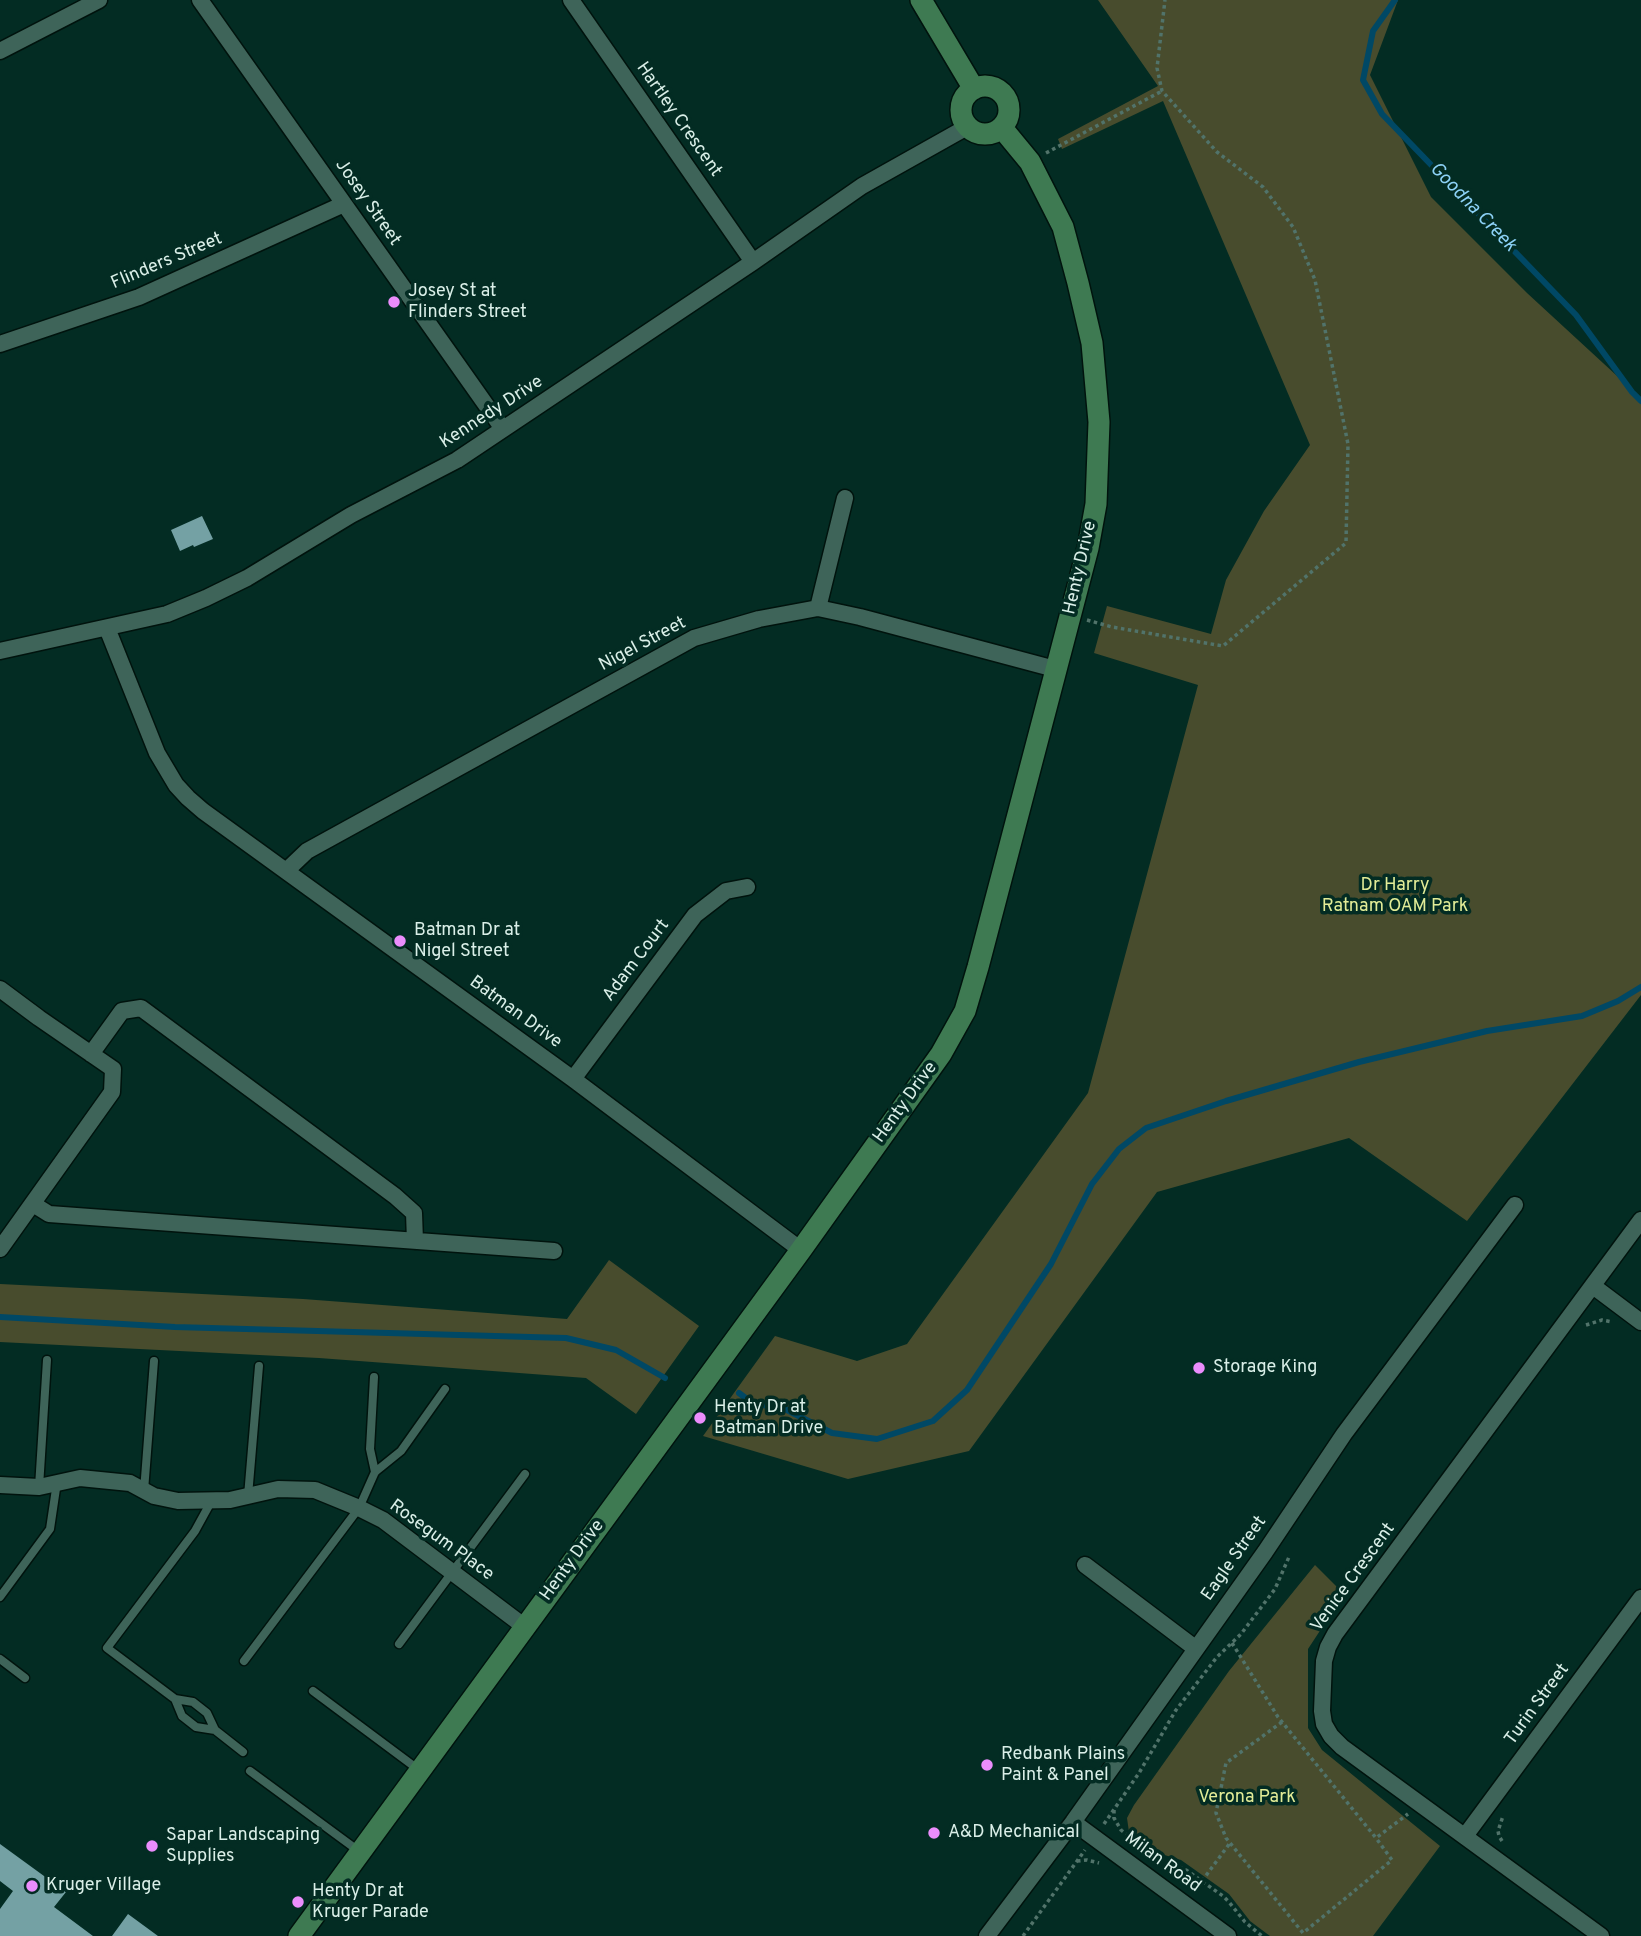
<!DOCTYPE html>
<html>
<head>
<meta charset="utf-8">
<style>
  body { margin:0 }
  canvas { display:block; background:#032c23 }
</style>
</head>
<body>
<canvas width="1641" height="1936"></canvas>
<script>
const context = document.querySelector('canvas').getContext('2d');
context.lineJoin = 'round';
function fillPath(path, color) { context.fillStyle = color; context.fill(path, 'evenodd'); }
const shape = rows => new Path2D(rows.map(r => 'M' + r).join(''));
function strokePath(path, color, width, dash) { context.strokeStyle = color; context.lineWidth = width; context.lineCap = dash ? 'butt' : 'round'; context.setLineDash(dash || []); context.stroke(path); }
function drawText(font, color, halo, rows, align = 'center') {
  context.font = font + ' Overpass,sans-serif'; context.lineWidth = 7; context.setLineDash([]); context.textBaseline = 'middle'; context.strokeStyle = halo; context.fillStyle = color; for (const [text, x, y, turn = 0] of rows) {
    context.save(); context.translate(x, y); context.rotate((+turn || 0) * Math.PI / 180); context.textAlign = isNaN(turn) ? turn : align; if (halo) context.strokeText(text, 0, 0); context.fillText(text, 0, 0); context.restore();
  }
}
const green = shape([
  [1098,0,1398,0,1370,75,1431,197,1527,293,1641,398,1641,995,1467,1221,1349,1138,1157,1192,969,1451,848,1479,703,1436,775,1336,857,1361,907,1344,1088,1093,1198,685,1094,653,1107,606,1211,634,1226,580,1264,511,1310,445,1163,101,1062,149,1058,139,1158,86],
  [609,1260,699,1326,636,1414,586,1378,319,1358,0,1342,0,1284,303,1299,567,1319],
  [1315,1565,1344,1594,1308,1649,1308,1728,1322,1750,1440,1846,1373,1936,1270,1936,1250,1921,1229,1894,1181,1860,1158,1853,1129,1832,1127,1818,1134,1805,1229,1671]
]);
const stream = shape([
  [1395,0,1373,31,1363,80,1382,114,1576,315,1632,392,1641,401],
  [0,1317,175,1327,566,1338,616,1350,665,1378],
  [739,1393,752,1403,785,1409,832,1433,877,1439,933,1421,967,1390,1051,1264,1092,1184,1119,1149,1146,1128,1226,1101,1359,1062,1487,1031,1582,1016,1618,1001,1641,987]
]);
const building = shape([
  [202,516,213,539,194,547,193,545,180,551,171,530],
  [0,1844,66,1892,54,1907,93,1936,0,1936,0,1909,13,1891,0,1881],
  [128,1914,158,1936,112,1936]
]);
const path = shape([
  [1046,153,1162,91],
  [1087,620,1112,627,1223,646,1346,543,1348,444,1315,280,1293,227,1263,187,1217,152,1162,91,1157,68,1165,0],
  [1586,1325,1602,1320,1612,1322],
  [1232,1643,1278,1717,1376,1838,1408,1814],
  [1282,1722,1226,1763,1216,1813,1226,1838,1303,1933,1392,1860,1376,1838],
  [1114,1810,1114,1818,1121,1830,1155,1857,1186,1870,1223,1896,1229,1902,1245,1922,1262,1936],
  [1104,1824,1139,1773,1176,1710,1217,1657,1241,1634,1275,1589,1289,1557],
  [1502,1841,1499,1836,1498,1831,1503,1816],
  [1077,1861,1087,1860,1099,1863],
  [1202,1881,1230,1843],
  [1023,1936,1085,1850]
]);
const lane = shape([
  [374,1377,370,1449,375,1472],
  [39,1487,47,1360],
  [144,1491,154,1361],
  [248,1496,259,1366],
  [212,1500,195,1531,107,1648,175,1699,193,1702,207,1713,215,1730],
  [0,1597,50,1529,57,1482],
  [399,1644,525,1474],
  [0,1659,25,1678],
  [244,1661,359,1508,375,1472,401,1451,445,1389],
  [313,1691,419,1770],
  [175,1699,182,1716,196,1727,215,1730,243,1752],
  [250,1771,360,1852]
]);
const street = shape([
  [200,0,503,429],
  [571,0,753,262],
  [0,51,99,0],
  [0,344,139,297,344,204],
  [818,608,845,498],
  [107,628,157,753,176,785,188,798,203,811,573,1079,801,1250],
  [0,651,167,614,206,598,247,578,351,515,457,460,753,262,862,186,967,127],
  [286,871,307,851,694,638,759,619,818,608,860,617,1055,669],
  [0,989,39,1018,113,1069,112,1092,0,1249],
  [91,1054,122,1011,141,1008,395,1196,414,1213,415,1241],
  [573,1079,695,915,726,891,747,887],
  [33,1204,49,1214,554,1251],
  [1593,1286,1641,1322],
  [0,1485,39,1487,80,1478,130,1483,154,1496,178,1501,230,1500,278,1489,315,1490,359,1508,383,1520,525,1627],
  [1085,1565,1195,1648],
  [1073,1822,1228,1936],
  [1465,1836,1641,1598],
  [987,1936,1073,1822,1265,1552,1344,1434,1515,1205],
  [1601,1936,1342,1747,1331,1736,1324,1724,1322,1711,1324,1661,1328,1647,1335,1634,1641,1220]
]);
const secondary = shape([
  [921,0,974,89],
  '961 110a24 24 0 1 1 48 0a24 24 0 1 1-48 0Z',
  [299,1936,801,1250,941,1054,965,1011,978,967,1088,548,1096,504,1099,422,1092,343,1078,283,1063,227,1030,162,1002,128]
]);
const markers = [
  [394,302,7,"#eb8dfc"],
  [400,941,7,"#eb8dfc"],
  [1199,1368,7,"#eb8dfc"],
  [700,1418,7,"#eb8dfc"],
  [987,1765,7,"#eb8dfc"],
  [934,1833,7,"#eb8dfc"],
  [152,1846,7,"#eb8dfc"],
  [32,1886,7,"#eb8dfc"],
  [298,1902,7,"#eb8dfc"]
];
const streetNames = [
  ["Hartley Crescent",678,120,55],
  ["Josey Street",367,203,55],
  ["Flinders Street",167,262,-23],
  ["Kennedy Drive",492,413,-33],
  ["Henty Drive",1081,568,-77],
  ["Nigel Street",643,645,-28],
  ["Adam Court",637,961,-53],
  ["Batman Drive",515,1013,36],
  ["Henty Drive",906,1103,-54],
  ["Rosegum Place",441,1541,36],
  ["Eagle Street",1235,1559,-55],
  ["Henty Drive",573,1561,-54],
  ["Venice Crescent",1354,1578,-54],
  ["Turin Street",1538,1705,-54],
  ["Milan Road",1162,1863,36]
];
const poiNames = [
  ["Josey St at",408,292],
  ["Flinders Street",408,313],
  ["Batman Dr at",414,931],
  ["Nigel Street",414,952],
  ["Storage King",1213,1368],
  ["Henty Dr at",714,1408],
  ["Batman Drive",714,1429],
  ["Redbank Plains",1001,1755],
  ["Paint & Panel",1001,1776],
  ["A&D Mechanical",948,1833],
  ["Sapar Landscaping",166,1836],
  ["Supplies",166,1857],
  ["Kruger Village",46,1886],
  ["Henty Dr at",312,1892],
  ["Kruger Parade",312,1913]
];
const parkNames = [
  ["Dr Harry",1395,886],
  ["Ratnam OAM Park",1395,907],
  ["Verona Park",1247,1798]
];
const waterNames = [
  ["Goodna Creek",1472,208,46]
];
fillPath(green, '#484c2d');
strokePath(stream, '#004865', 6);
fillPath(building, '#74a1a4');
strokePath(lane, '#00130d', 11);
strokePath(street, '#00130d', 19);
strokePath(secondary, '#00130d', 24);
strokePath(path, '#51736a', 3.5, [3.5, 3.5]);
strokePath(lane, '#3e6459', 8);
strokePath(street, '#3e6459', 16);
strokePath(secondary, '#3e7a52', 21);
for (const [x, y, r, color] of markers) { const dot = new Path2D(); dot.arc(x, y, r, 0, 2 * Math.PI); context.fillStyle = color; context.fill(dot); strokePath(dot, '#032c23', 2.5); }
drawText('18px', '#daefe8', '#032c23', streetNames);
drawText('18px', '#daefe8', '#032c23', poiNames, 'left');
drawText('18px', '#e2ec97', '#032c23', parkNames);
drawText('italic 19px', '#8cd1f6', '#032c23', waterNames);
</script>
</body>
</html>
